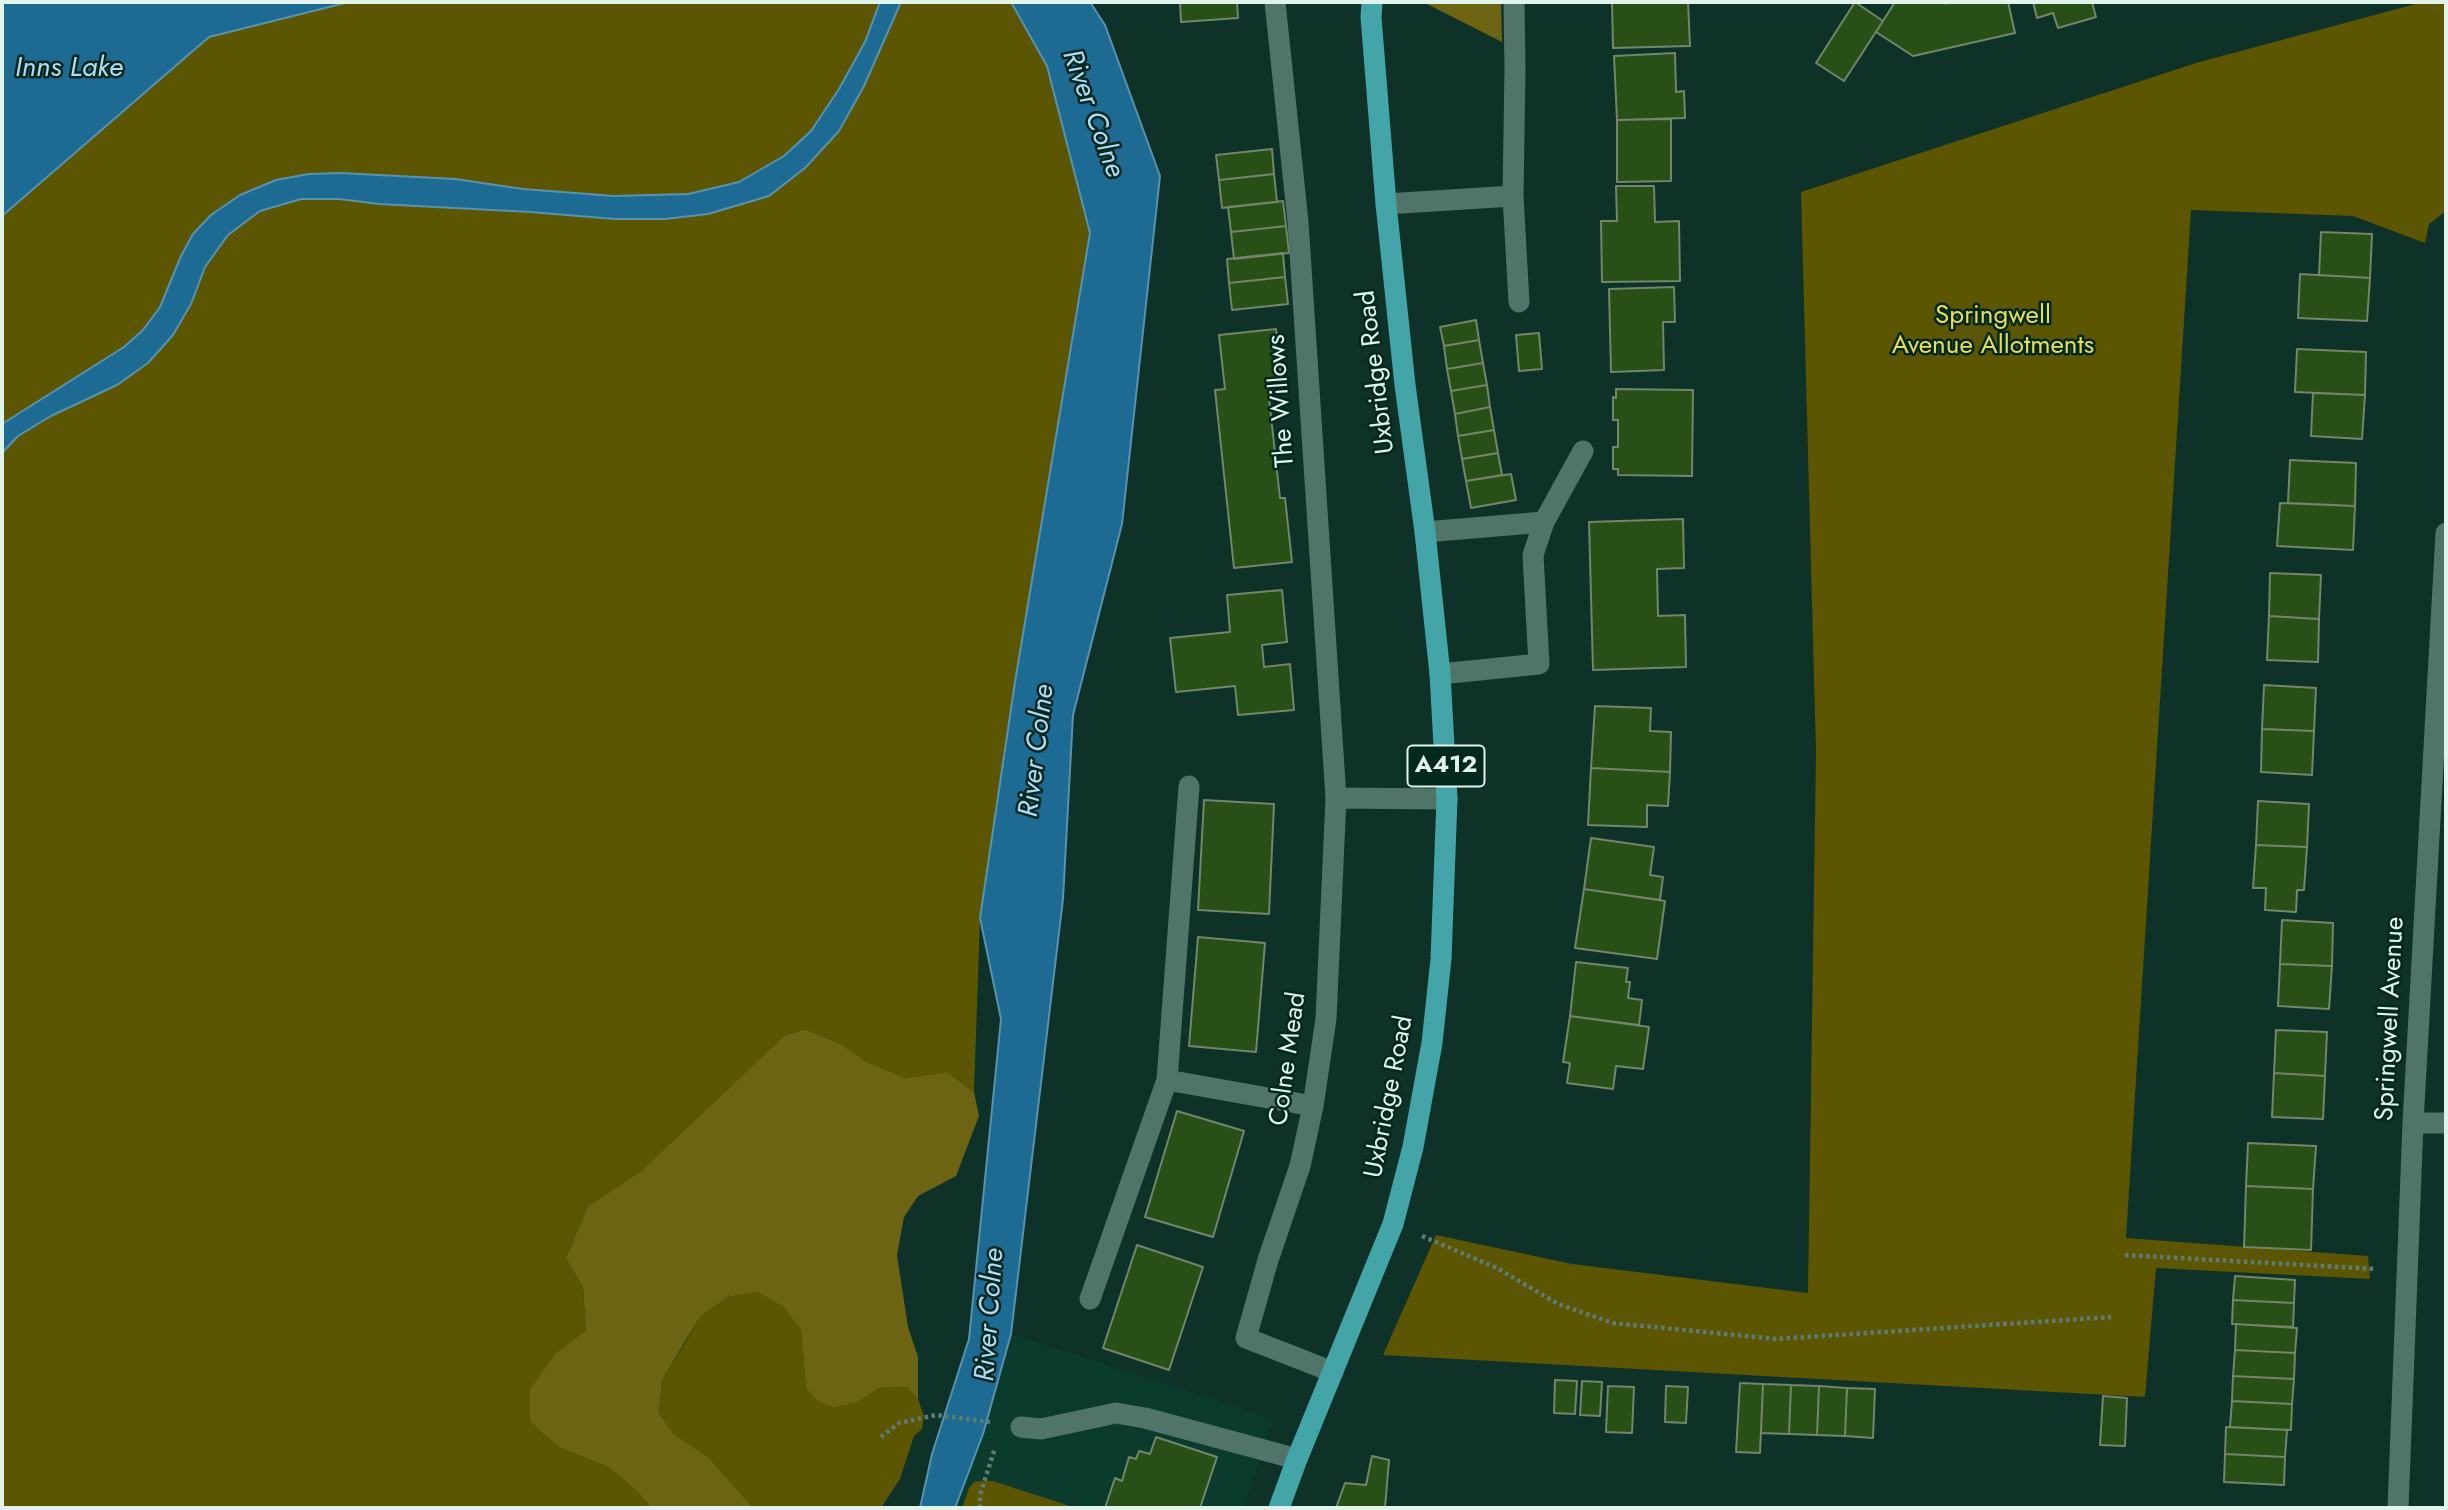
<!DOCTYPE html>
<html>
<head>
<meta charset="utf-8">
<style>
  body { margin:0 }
  #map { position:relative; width:2448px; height:1510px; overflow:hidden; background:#0e3228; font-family:Jost,sans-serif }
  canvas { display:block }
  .frame { position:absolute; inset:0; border:4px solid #e0f4ec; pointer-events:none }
</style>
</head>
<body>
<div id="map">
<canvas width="2448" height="1510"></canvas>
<div class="frame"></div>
</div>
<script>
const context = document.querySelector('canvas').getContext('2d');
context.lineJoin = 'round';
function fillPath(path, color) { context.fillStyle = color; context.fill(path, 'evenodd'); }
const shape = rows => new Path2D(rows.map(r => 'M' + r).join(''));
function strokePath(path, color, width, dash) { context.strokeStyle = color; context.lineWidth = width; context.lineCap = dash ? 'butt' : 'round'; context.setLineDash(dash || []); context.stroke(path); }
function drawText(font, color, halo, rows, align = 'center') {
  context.font = font + ' Jost,sans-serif'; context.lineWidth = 5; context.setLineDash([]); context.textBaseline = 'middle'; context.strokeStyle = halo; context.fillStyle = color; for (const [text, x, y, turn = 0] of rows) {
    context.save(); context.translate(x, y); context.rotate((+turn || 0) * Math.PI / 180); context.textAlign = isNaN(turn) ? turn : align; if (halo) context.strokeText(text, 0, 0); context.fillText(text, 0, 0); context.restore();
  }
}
const built = shape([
  [1011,1334,1273,1419,1243,1508,955,1508,983,1434]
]);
const green = shape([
  [349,2,1011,2,1047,66,1090,233,1015,682,980,918,974,1092,947,1072,905,1078,863,1061,843,1045,805,1029,784,1036,641,1171,588,1206,566,1258,583,1288,586,1330,556,1353,560,1448,608,1467,638,1492,651,1508,2,1508,2,216,209,37],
  [2423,2,2446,2,2446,211,2429,224,2425,243,2353,216,2191,210,2126,1238,2368,1256,2370,1279,2156,1268,2145,1397,1383,1355,1436,1235,1572,1264,1808,1293,1816,752,1801,192,2196,63],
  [757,1292,783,1305,801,1330,806,1388,858,1402,879,1388,907,1387,918,1399,924,1416,922,1429,914,1436,900,1479,881,1508,754,1508,709,1458,673,1433,659,1413,662,1381,701,1316,728,1297],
  [979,1481,993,1481,1076,1508,962,1508,969,1488,974,1482]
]);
const forest = shape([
  [1423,2,1501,2,1502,42],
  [805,1029,843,1045,864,1061,905,1078,947,1072,974,1092,979,1116,956,1176,918,1196,904,1217,897,1255,908,1327,918,1357,918,1399,907,1387,879,1388,858,1402,833,1407,818,1401,806,1388,801,1330,783,1306,757,1292,728,1297,701,1316,684,1343,662,1381,659,1413,673,1433,709,1458,754,1508,651,1508,638,1492,608,1467,560,1448,530,1421,530,1389,556,1353,586,1330,583,1288,566,1258,588,1206,641,1171,784,1036]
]);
const water = shape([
  [2,2,349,2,209,37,2,216,2,2],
  [880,2,901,2,864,86,839,131,805,168,769,196,708,214,665,219,615,219,530,212,379,204,339,199,301,199,260,211,228,235,205,267,191,304,173,335,148,363,117,385,51,416,18,436,2,453,2,424,124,347,143,330,160,307,181,256,193,234,211,215,240,195,276,180,309,174,341,173,455,179,523,189,614,196,688,194,739,182,784,156,811,131,839,89,865,42,880,2],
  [1011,2,1090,2,1105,25,1160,176,1122,524,1073,715,1063,899,1011,1334,983,1434,955,1508,920,1508,932,1454,969,1339,1001,1019,980,918,1015,682,1090,233,1047,66,1011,2]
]);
const building = shape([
  [1180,2,1237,2,1238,18,1181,22,1180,2],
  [1612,2,1688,2,1690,46,1613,48,1612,2],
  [1855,2,1883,21,1844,81,1816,63,1855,2],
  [1895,2,1943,2,1946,4,1946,2,2008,2,2015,33,1913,56,1876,32,1895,2],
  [2033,2,2094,2,2092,2,2096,17,2058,28,2053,13,2037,18,2033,2],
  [1675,53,1676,92,1684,91,1685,118,1617,120,1614,56,1675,53],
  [1671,119,1671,181,1617,182,1617,120,1671,119],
  [1272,149,1274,174,1219,180,1216,155,1272,149],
  [1274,174,1277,202,1222,208,1219,180,1274,174],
  [1616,186,1654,186,1655,222,1679,221,1680,281,1602,282,1601,221,1617,221,1616,186],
  [1283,201,1286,226,1231,232,1228,207,1283,201],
  [1286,226,1289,253,1234,259,1231,232,1286,226],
  [2321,232,2372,234,2370,278,2319,275,2321,232],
  [1283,253,1285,277,1229,283,1227,259,1283,253],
  [2300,274,2370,278,2367,321,2298,318,2300,274],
  [1285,277,1288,304,1232,310,1229,283,1285,277],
  [1674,287,1675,322,1663,322,1664,370,1611,372,1609,289,1674,287],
  [1476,320,1479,340,1444,346,1440,327,1476,320],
  [1276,329,1282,388,1268,389,1280,498,1285,498,1292,562,1234,568,1215,390,1225,389,1219,335,1276,329],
  [1539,333,1542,369,1519,371,1516,335,1539,333],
  [1479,340,1483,363,1447,369,1444,346,1479,340],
  [2297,349,2366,352,2365,395,2295,392,2297,349],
  [1483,363,1487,385,1451,391,1447,369,1483,363],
  [1487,385,1490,407,1455,414,1451,391,1487,385],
  [1616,389,1693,390,1692,476,1618,475,1618,469,1613,469,1613,447,1618,447,1618,420,1613,420,1613,397,1616,398,1616,389],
  [2313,393,2365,395,2362,439,2311,436,2313,393],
  [1490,407,1494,430,1458,436,1455,414,1490,407],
  [1494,430,1498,453,1462,459,1458,436,1494,430],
  [1498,453,1502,475,1466,481,1462,459,1498,453],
  [2290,460,2356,463,2355,506,2288,503,2290,460],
  [1511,474,1516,500,1471,508,1466,481,1511,474],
  [2280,503,2355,506,2353,550,2277,546,2280,503],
  [1683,519,1684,568,1657,569,1658,616,1685,615,1686,667,1593,670,1589,522,1683,519],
  [2270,573,2321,575,2319,619,2269,616,2270,573],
  [1282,590,1287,642,1262,645,1264,667,1290,664,1294,710,1238,715,1235,686,1176,692,1170,638,1230,632,1227,595,1282,590],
  [2269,616,2319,619,2318,662,2267,660,2269,616],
  [2264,685,2316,688,2314,731,2262,729,2264,685],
  [1595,706,1651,708,1650,731,1671,732,1670,772,1591,768,1595,706],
  [2262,729,2314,731,2312,775,2261,772,2262,729],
  [1591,768,1670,772,1668,806,1647,805,1647,827,1588,825,1591,768],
  [1204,800,1274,804,1269,914,1198,910,1204,800],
  [2258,801,2309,804,2307,847,2256,845,2258,801],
  [1591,838,1654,847,1650,875,1663,877,1660,900,1584,889,1591,838],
  [2256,845,2307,847,2304,890,2297,890,2296,912,2265,910,2266,888,2253,888,2256,845],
  [1584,889,1665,901,1657,959,1575,948,1584,889],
  [2282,920,2333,923,2332,966,2280,964,2282,920],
  [1198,937,1265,943,1256,1052,1189,1046,1198,937],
  [1576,962,1628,968,1626,982,1630,982,1628,998,1642,1000,1639,1025,1570,1016,1576,962],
  [2280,964,2332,966,2329,1009,2278,1006,2280,964],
  [1570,1016,1649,1027,1643,1069,1616,1066,1613,1089,1567,1083,1570,1063,1563,1062,1570,1016],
  [2276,1030,2327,1032,2325,1076,2274,1073,2276,1030],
  [2274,1073,2325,1076,2323,1119,2272,1117,2274,1073],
  [1177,1111,1244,1131,1213,1237,1145,1217,1177,1111],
  [2248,1143,2316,1146,2313,1189,2246,1186,2248,1143],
  [2246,1186,2313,1189,2311,1250,2244,1247,2246,1186],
  [1137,1245,1203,1267,1169,1370,1103,1348,1137,1245],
  [2235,1276,2295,1280,2294,1303,2233,1300,2235,1276],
  [2233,1300,2294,1303,2293,1327,2232,1324,2233,1300],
  [2236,1324,2297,1328,2295,1353,2235,1350,2236,1324],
  [2235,1350,2295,1353,2294,1379,2233,1376,2235,1350],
  [2233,1376,2294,1379,2292,1404,2232,1401,2233,1376],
  [1555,1380,1577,1381,1575,1414,1554,1413,1555,1380],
  [1582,1381,1602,1382,1600,1416,1580,1415,1582,1381],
  [1740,1383,1763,1384,1760,1453,1736,1452,1740,1383],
  [1763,1384,1791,1385,1789,1434,1761,1433,1763,1384],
  [1791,1385,1819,1386,1817,1435,1789,1434,1791,1385],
  [1608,1386,1634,1387,1632,1433,1606,1432,1608,1386],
  [1666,1386,1688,1387,1686,1423,1665,1422,1666,1386],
  [1819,1386,1847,1388,1845,1436,1817,1435,1819,1386],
  [1847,1388,1875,1389,1873,1438,1845,1436,1847,1388],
  [2103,1396,2127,1398,2125,1446,2100,1445,2103,1396],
  [2232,1401,2292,1404,2291,1430,2230,1427,2232,1401],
  [2226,1427,2287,1430,2285,1457,2225,1454,2226,1427],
  [1156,1437,1217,1457,1200,1508,1105,1508,1115,1478,1122,1481,1129,1457,1136,1459,1139,1451,1150,1454,1156,1437],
  [2225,1454,2285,1457,2284,1485,2224,1482,2225,1454],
  [1372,1456,1389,1460,1385,1508,1336,1508,1345,1483,1366,1485,1372,1456]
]);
const path = shape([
  [1422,1236,1497,1268,1558,1304,1613,1323,1776,1339,2111,1317],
  [2125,1255,2376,1269],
  [881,1437,899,1423,936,1415,990,1422],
  [980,1508,980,1495,995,1448]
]);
const lane = shape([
  [1275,2,1298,222,1336,798],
  [1167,1080,1313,1106],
  [1090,1299,1167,1080,1189,786],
  [1021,1427,1041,1429,1116,1413,1145,1418,1297,1459]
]);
const street = shape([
  [1513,196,1519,302],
  [1386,204,1513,196,1515,69,1514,2],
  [1544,522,1583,451],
  [1425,532,1544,522,1533,555,1539,664,1440,674],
  [2413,1123,2446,1123],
  [1333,1372,1246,1338,1268,1260,1300,1166,1313,1106,1326,1019,1336,798,1447,799],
  [2398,1508,2413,1123,2446,533]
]);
const primary = shape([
  [1279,1508,1297,1459,1393,1224,1413,1147,1432,1043,1441,959,1447,799,1440,674,1425,532,1405,385,1386,204,1371,17,1372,2]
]);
const shields = [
  [1446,766,77]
];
const shieldNames = [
  ["A412",1446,766]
];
const parkNames = [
  ["Springwell",1993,317],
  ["Avenue Allotments",1993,347]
];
const streetNames = [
  ["Uxbridge Road",1377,372,-97],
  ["The Willows",1282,401,-94],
  ["Springwell Avenue",2391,1019,-87],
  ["Colne Mead",1289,1059,-82],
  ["Uxbridge Road",1390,1097,-79]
];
const waterNames = [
  ["Inns Lake",69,69],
  ["River Colne",1092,114,70],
  ["River Colne",1038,751,-83],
  ["River Colne",991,1315,-86]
];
fillPath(built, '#0a3b2d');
fillPath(green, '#5c5501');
fillPath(forest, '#6c6413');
fillPath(water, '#1d6a93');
strokePath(water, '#5893ae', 2);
fillPath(building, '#284f15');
strokePath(building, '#72866b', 2);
strokePath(path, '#5e7c73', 4.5, [3.5, 3.5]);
strokePath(lane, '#507468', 21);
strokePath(street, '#507468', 21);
strokePath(primary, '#43a5a8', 21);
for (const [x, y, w] of shields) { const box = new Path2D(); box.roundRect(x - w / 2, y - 20.5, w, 41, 5); context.fillStyle = '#03281e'; context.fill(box); strokePath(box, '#e0f4ec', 2); }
drawText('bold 24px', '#e0f4ec', null, shieldNames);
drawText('26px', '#eadc58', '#03281e', parkNames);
drawText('26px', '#e0f4ec', '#03281e', streetNames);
drawText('italic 28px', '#afdbf7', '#03281e', waterNames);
</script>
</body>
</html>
